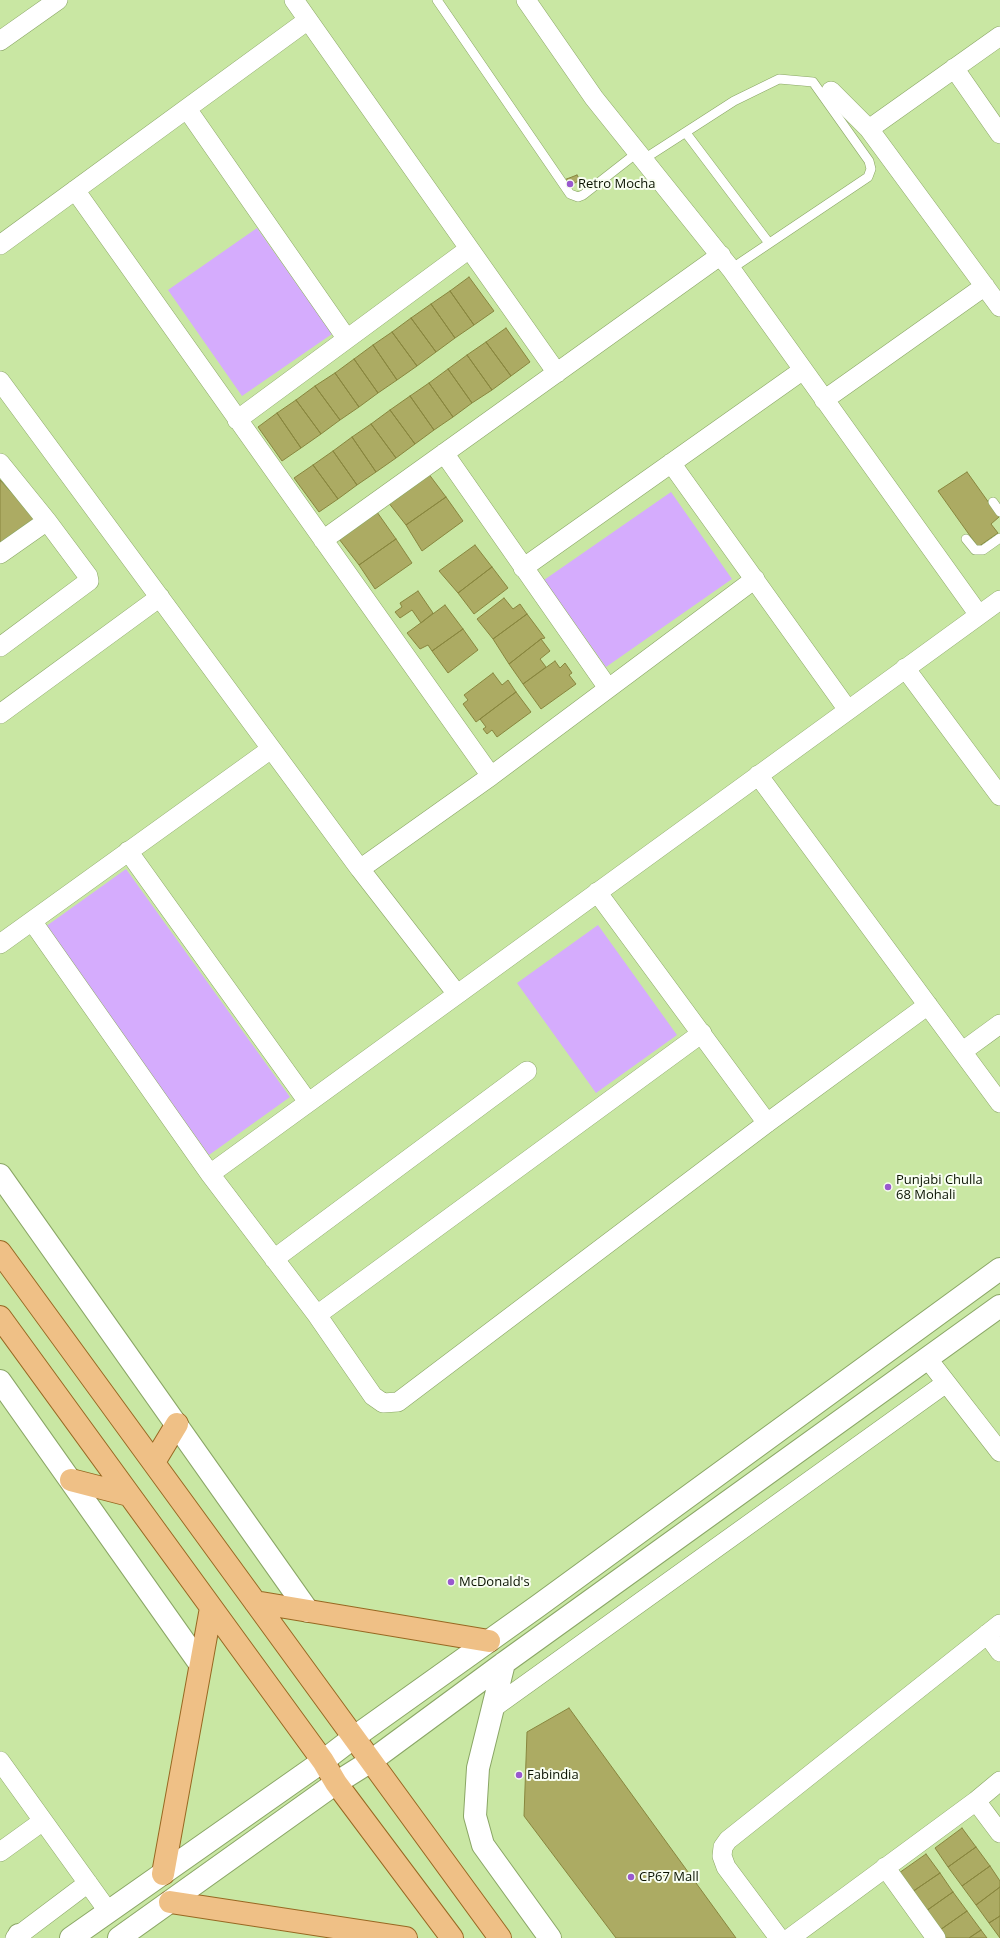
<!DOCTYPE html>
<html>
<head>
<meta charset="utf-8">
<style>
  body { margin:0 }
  canvas { display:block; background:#c9e7a3 }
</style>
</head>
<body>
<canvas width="1000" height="1938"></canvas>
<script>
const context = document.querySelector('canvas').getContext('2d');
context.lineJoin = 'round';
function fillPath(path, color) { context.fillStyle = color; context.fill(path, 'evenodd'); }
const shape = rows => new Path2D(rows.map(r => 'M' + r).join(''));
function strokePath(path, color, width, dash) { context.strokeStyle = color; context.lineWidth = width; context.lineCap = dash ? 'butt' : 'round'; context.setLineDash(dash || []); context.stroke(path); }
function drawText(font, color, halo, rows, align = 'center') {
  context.font = font + ' "Open Sans",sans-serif'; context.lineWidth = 4; context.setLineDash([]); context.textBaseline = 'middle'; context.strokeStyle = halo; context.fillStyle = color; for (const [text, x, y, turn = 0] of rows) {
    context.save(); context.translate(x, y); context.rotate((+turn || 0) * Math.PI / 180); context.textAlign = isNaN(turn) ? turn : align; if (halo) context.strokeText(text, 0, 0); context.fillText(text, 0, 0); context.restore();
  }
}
const green = shape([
  [257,228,332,334,242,396,168,290],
  [671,492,732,579,606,667,544,580],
  [126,869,290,1097,209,1155,45,927],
  [598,925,677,1035,596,1093,517,983]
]);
const building = shape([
  [577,175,580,180,568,187,564,180,577,175],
  [469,277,494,311,474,325,450,291,469,277],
  [450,291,474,325,455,338,431,304,450,291],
  [431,304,455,338,436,352,411,318,431,304],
  [411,318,436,352,417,366,392,332,411,318],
  [506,328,530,362,511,376,486,342,506,328],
  [392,332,417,366,397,380,373,345,392,332],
  [486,342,511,376,492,390,467,355,486,342],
  [373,345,397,380,378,393,354,359,373,345],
  [467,355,492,390,472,403,448,369,467,355],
  [354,359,378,393,359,407,335,373,354,359],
  [448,369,472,403,453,417,429,383,448,369],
  [335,373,359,407,340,420,315,386,335,373],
  [429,383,453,417,434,430,410,396,429,383],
  [315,386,340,420,321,434,296,400,315,386],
  [410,396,434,430,415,444,390,410,410,396],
  [296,400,321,434,301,448,277,413,296,400],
  [390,410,415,444,396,458,371,424,390,410],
  [277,413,301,448,282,461,258,427,277,413],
  [371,424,396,458,376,472,352,437,371,424],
  [352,437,376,472,357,485,333,451,352,437],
  [333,451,357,485,338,499,313,465,333,451],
  [313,465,338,499,319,512,294,478,313,465],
  [967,472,999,517,991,524,998,533,978,547,938,491,967,472],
  [428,473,446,497,406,525,388,502,428,473],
  [0,480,36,519,0,545,0,480],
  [446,497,463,521,422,551,406,525,446,497],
  [377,512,396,539,359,565,339,539,377,512],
  [396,539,412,563,375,589,359,565,396,539],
  [475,545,492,567,458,593,439,571,475,545],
  [492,567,508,588,474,614,458,593,492,567],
  [418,591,433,613,421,623,412,610,400,618,395,612,402,607,400,603,418,591],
  [504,598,513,609,520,604,527,614,493,639,477,619,504,598],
  [445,605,463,629,432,651,428,645,420,649,407,633,445,605],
  [527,614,545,638,541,639,509,664,493,639,527,614],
  [463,629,478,650,448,673,432,651,463,629],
  [541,639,550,651,540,659,546,667,523,684,509,664,541,639],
  [555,661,560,668,565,663,572,673,569,675,576,684,541,709,523,684,555,661],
  [493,673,502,685,508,680,516,692,476,722,463,704,468,700,464,695,493,673],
  [516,692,531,712,497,737,492,730,487,734,483,729,486,727,480,719,516,692],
  [569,1708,736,1938,616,1938,524,1816,527,1732,569,1708],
  [962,1828,976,1847,948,1867,935,1848,962,1828],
  [976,1847,990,1866,962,1886,948,1867,976,1847],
  [926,1854,940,1873,912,1892,899,1873,926,1854],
  [990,1866,1000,1881,1000,1887,976,1905,962,1886,990,1866],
  [940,1873,953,1892,926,1911,912,1892,940,1873],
  [1000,1887,1000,1916,989,1923,976,1905,1000,1887],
  [953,1892,967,1911,940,1930,926,1911,953,1892],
  [967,1911,981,1930,969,1938,945,1938,940,1930,967,1911],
  [1000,1916,1000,1938,989,1923,1000,1916],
  [981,1930,987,1938,969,1938,981,1930]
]);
const lane = shape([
  [437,0,570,194,578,197,583,195,638,152],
  [686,133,769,243],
  [644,159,734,101,779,79,813,82,869,161,871,169,868,177,731,269],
  [993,502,1000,512],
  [966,539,975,550,983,550,1000,538]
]);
const street = shape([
  [294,0,557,373],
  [526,0,594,98,731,269,979,615],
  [0,41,58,0],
  [954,68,1000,134],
  [831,91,869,129,1000,307],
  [187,109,347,339],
  [869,129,1000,36],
  [75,190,491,776],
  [0,245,308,20],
  [0,381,360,869,457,994],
  [824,400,985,286],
  [237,420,469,249],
  [444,453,608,688],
  [0,463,47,521,0,554],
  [671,463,848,710],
  [323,540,721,255],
  [523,568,803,370],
  [0,647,89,581,88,576,47,521],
  [905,668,1000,796],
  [0,714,160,597],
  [758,775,1000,1103],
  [128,851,308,1102],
  [360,869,491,776,755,579],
  [597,892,767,1123],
  [32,921,210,1174,317,1315,373,1396,383,1403,398,1402,767,1123,928,1005],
  [0,944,271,749],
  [963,1051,1000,1024],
  [210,1174,1000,600],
  [274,1259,527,1071],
  [317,1315,702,1033],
  [927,1358,1000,1452],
  [987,1634,1000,1652],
  [493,1708,946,1383],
  [0,1761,108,1911],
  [976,1801,1000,1833],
  [0,1852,43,1821],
  [885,1867,936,1938],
  [15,1938,88,1883],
  [779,1938,726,1867,722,1856,723,1847,728,1840,1000,1624],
  [790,1938,976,1801,1000,1781]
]);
const secondary = shape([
  [0,1175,308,1611],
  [0,1381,200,1664],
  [504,1663,478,1768,475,1816,483,1845,550,1938],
  [19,1935,20,1938],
  [71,1938,323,1761,353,1738,538,1606,1000,1269],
  [119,1938,336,1783,371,1761,504,1663,1000,1306]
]);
const primary = shape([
  [0,1252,500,1938],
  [0,1317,323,1761,336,1783,452,1938],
  [154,1462,177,1424],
  [71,1480,129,1495],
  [255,1602,489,1641],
  [163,1874,211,1608],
  [170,1902,406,1938]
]);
const markers = [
  [570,184,4,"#9958ce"],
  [888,1187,4,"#9958ce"],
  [451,1582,4,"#9958ce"],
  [519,1775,4,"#9958ce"],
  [631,1877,4,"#9958ce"]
];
const poiNames = [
  ["Retro Mocha",578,184],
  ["Punjabi Chulla",896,1180],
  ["68 Mohali",896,1195],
  ["McDonald's",459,1582],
  ["Fabindia",527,1775],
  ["CP67 Mall",639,1877]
];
fillPath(green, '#d5acfd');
fillPath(building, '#acab63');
strokePath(building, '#88863e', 1);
strokePath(lane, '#8aa665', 10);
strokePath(street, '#8aa665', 20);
strokePath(secondary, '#8aa665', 24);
strokePath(primary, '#986822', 24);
strokePath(lane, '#fff', 9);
strokePath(street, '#fff', 19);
strokePath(secondary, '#fff', 22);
strokePath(primary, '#efc086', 22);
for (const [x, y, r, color] of markers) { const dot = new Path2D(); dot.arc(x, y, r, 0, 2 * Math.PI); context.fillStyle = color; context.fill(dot); strokePath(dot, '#f8fef1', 1.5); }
drawText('13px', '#091200', '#f8fef1', poiNames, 'left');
</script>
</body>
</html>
